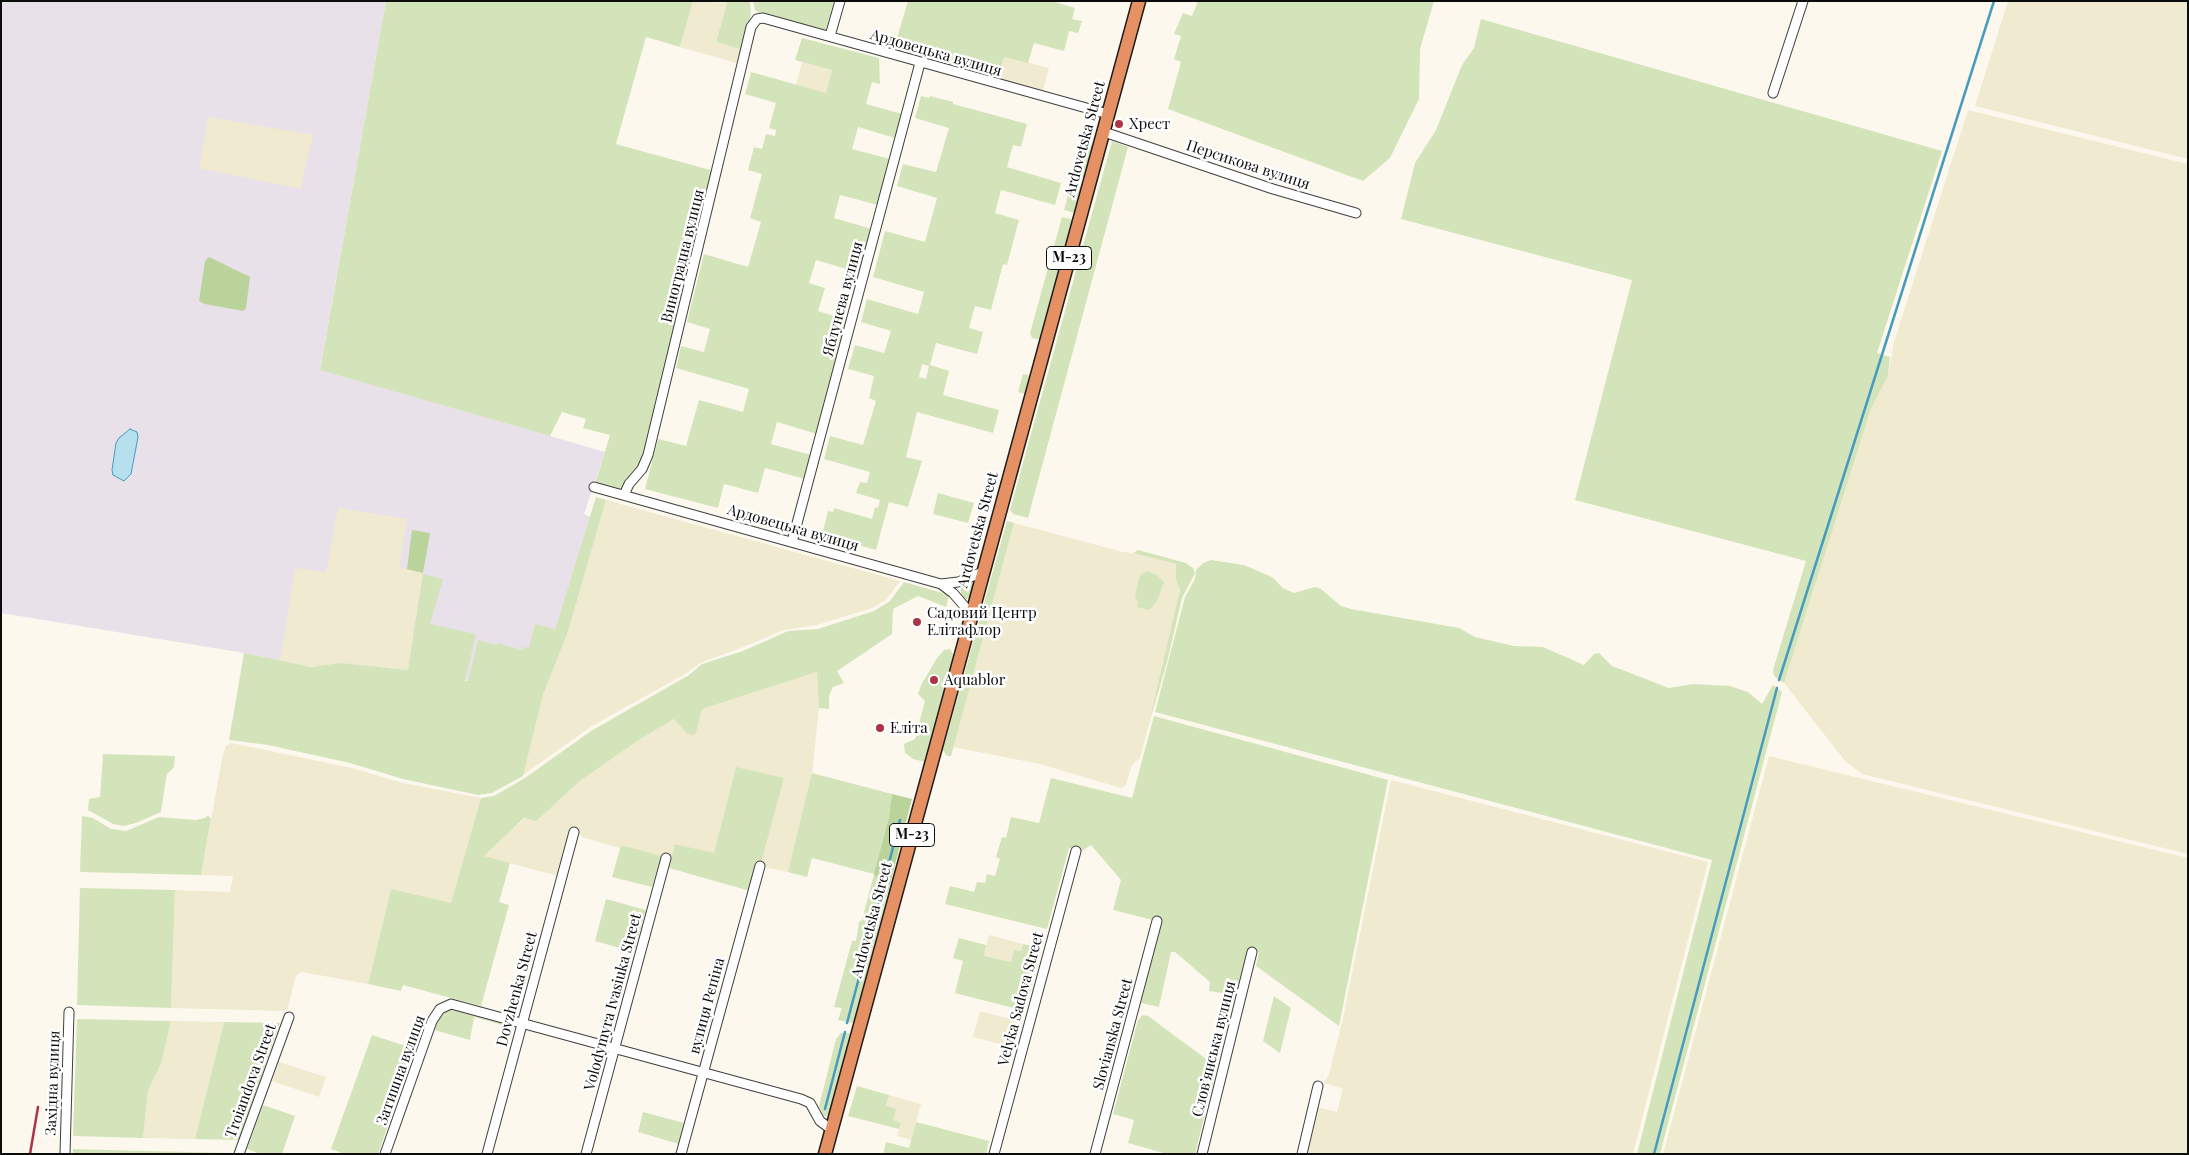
<!DOCTYPE html>
<html>
<head>
<meta charset="utf-8">
<style>
  body { margin:0 }
  #map { position:relative; width:2189px; height:1155px; overflow:hidden; background:#fdf8ed; font-family:"Playfair Display",serif }
  canvas { display:block }
  .frame { position:absolute; inset:0; border:2px solid #0c0c0c; pointer-events:none }
</style>
</head>
<body>
<div id="map">
<canvas width="2189" height="1155"></canvas>
<div class="frame"></div>
</div>
<script>
const context = document.querySelector('canvas').getContext('2d');
context.lineJoin = 'round';
function fillPath(path, color) { context.fillStyle = color; context.fill(path, 'evenodd'); }
const shape = rows => new Path2D(rows.map(r => 'M' + r).join(''));
function strokePath(path, color, width, dash) { context.strokeStyle = color; context.lineWidth = width; context.lineCap = dash ? 'butt' : 'round'; context.setLineDash(dash || []); context.stroke(path); }
function drawText(font, color, halo, rows, align = 'center') {
  context.font = font + ' "Playfair Display",serif'; context.lineWidth = 5; context.setLineDash([]); context.textBaseline = 'middle'; context.strokeStyle = halo; context.fillStyle = color; for (const [text, x, y, turn = 0] of rows) {
    context.save(); context.translate(x, y); context.rotate((+turn || 0) * Math.PI / 180); context.textAlign = isNaN(turn) ? turn : align; if (halo) context.strokeText(text, 0, 0); context.fillText(text, 0, 0); context.restore();
  }
}
const industrial = shape([
  [1,1,386,1,320,369,605,452,584,514,590,517,535,693,408,670,340,663,317,666,293,664,244,653,1,613]
]);
const farmland = shape([
  [693,1,727,3,716,42,743,50,740,64,680,47],
  [2008,1,2188,1,2188,159,1975,106],
  [1003,56,1049,68,1043,91,997,78],
  [802,62,832,70,826,93,796,85],
  [1968,110,2188,164,2188,854,1862,774,1845,761,1784,683,1871,409,1888,376,1894,342],
  [208,117,314,135,308,154,301,189,199,168],
  [606,500,900,581,886,600,872,608,817,625,784,630,746,646,700,663,687,673,592,726,523,775,543,695,568,632],
  [338,508,407,519,399,567,423,573,408,670,340,663,311,667,280,661,295,568,326,572],
  [1014,523,1123,552,1133,553,1176,564,1180,594,1148,727,1140,758,1132,765,1126,785,1121,788,1040,764,953,747],
  [817,672,819,708,811,785,788,872,760,866,736,767,714,854,676,844,671,860,621,845,620,848,581,837,582,835,574,832,562,877,483,856,525,818,642,738,674,719,687,734,696,733,702,709],
  [231,743,352,768,403,783,481,798,451,904,391,889,368,984,302,972,296,976,287,1011,171,1008,175,890,230,892,233,876,201,875,223,754,226,746],
  [1769,756,2188,858,2188,1154,1663,1154],
  [1391,780,1708,862,1633,1154,1307,1154,1318,1110,1321,1108,1337,1112,1343,1089,1324,1083,1329,1074,1343,1018],
  [989,935,1023,944,1021,951,1014,950,1011,962,983,956],
  [980,1011,1022,1022,1015,1048,973,1037],
  [171,1021,224,1022,195,1139,143,1138,148,1091,162,1061],
  [279,1062,326,1077,319,1097,272,1081],
  [889,1095,921,1104,911,1140,897,1136,901,1123,893,1120,886,1107]
]);
const green = shape([
  [386,1,693,1,680,47,646,37,616,144,714,171,647,447,641,463,623,490,595,484,610,435,583,428,586,419,562,412,550,436,320,370],
  [722,1,750,1,751,14,743,50,716,42,727,3],
  [753,1,834,1,825,32,762,15,755,10],
  [908,1,1051,1,1075,8,1072,19,1082,21,1078,33,1069,31,1064,51,1034,43,1028,63,1004,57,997,78,897,53,895,45],
  [1198,1,1434,1,1420,49,1419,99,1390,158,1363,181,1168,109,1181,62,1174,59,1181,36,1174,34,1183,13,1192,16],
  [1481,19,1942,151,1877,353,1890,357,1888,376,1871,409,1784,683,1774,676,1773,670,1806,561,1575,500,1632,280,1401,219,1415,163,1436,130,1462,65,1474,48],
  [802,38,879,58,880,84,872,82,866,104,902,114,895,138,858,127,852,149,890,159,878,205,840,195,834,218,872,229,860,273,816,260,809,283,825,288,818,311,847,320,817,434,777,422,771,444,811,455,805,479,765,468,758,493,724,484,718,508,645,489,658,439,686,446,699,400,743,412,749,389,676,368,681,346,704,352,710,329,687,322,704,254,748,267,761,222,750,218,762,174,748,170,754,147,762,149,766,134,775,136,776,130,769,128,776,103,745,94,751,72,826,93,832,70,795,60],
  [921,96,929,98,930,96,953,102,953,104,1027,124,1021,147,1013,145,1007,167,1061,183,1055,205,1001,190,995,213,1019,220,1007,265,1003,264,991,310,975,306,969,328,983,332,977,354,936,343,930,365,949,371,943,395,999,410,993,433,917,412,906,457,922,461,908,507,889,502,876,550,822,535,828,511,833,512,834,508,872,519,875,507,878,508,880,500,856,493,860,482,867,483,870,472,824,459,830,436,863,445,876,401,869,398,874,376,848,369,855,345,884,353,891,331,861,322,867,299,918,314,924,292,873,277,885,231,925,242,937,198,897,186,903,164,936,172,949,128,915,118],
  [922,364,929,366,926,379,919,377],
  [1083,141,1091,143,1093,148,1085,176,1080,179,1075,177,1074,174],
  [1112,141,1128,147,1028,518,1013,514,1010,510],
  [1071,184,1082,187,1075,213,1064,210],
  [1062,217,1074,220,1041,340,1032,338,1030,333],
  [1023,374,1031,376,1026,394,1018,392],
  [938,493,974,503,968,523,933,514],
  [596,497,606,500,568,632,543,695,523,776,492,793,478,795,403,779,350,763,268,745,229,740,244,653,311,667,340,663,408,670,423,574,443,579,430,624,476,634,465,681,468,681,478,640,497,645,498,643,522,650,523,647,529,648,535,624,555,629],
  [1007,521,1014,523,951,756,947,756,943,750],
  [1138,550,1186,563,1193,568,1195,573,1182,598,1167,662,1148,727,1180,590,1176,579,1176,564,1133,553],
  [1211,560,1244,565,1272,577,1283,588,1294,593,1315,587,1321,589,1341,606,1351,609,1459,628,1475,637,1514,646,1543,647,1584,665,1594,654,1599,653,1612,666,1669,688,1693,684,1730,686,1748,692,1762,704,1773,685,1782,692,1660,1154,1637,1154,1712,860,1155,712,1185,597,1195,579,1196,570,1203,563],
  [1147,571,1157,575,1164,582,1157,601,1149,610,1137,607,1138,602,1135,596,1140,575],
  [970,581,973,584,970,596,968,599,965,599,961,595,961,588],
  [904,582,949,595,946,607,918,596,893,609,892,634,837,671,844,683,833,687,829,696,829,709,819,708,817,672,702,709,696,733,693,735,687,734,674,719,642,738,581,780,536,821,524,818,484,856,510,863,499,902,509,905,481,1006,403,985,401,991,368,984,391,889,451,903,481,798,494,796,525,778,591,731,689,675,702,664,743,651,788,631,818,629,874,611,890,601],
  [950,649,954,656,925,762,913,759,905,753,904,744,915,739,925,701,918,694,921,685,937,658,944,650],
  [1154,716,1388,780,1339,1026,1256,966,1259,952,1248,949,1239,984,1230,983,1228,994,1209,991,1210,982,1175,952,1171,952,1159,1007,1141,1003,1154,949,1157,921,1113,910,1121,880,1091,845,1082,851,1069,848,1047,929,945,904,950,886,974,892,977,882,985,883,987,874,995,876,1000,859,996,857,1002,837,1006,838,1011,817,1039,823,1051,778,1132,798],
  [103,754,175,756,174,767,167,774,166,779,161,812,136,823,124,826,113,824,88,810,89,799,100,797],
  [736,767,784,778,760,866,750,891,669,868,675,844,714,853],
  [812,773,892,794,884,888,888,892,854,1021,851,1023,838,1020,842,1008,834,1007,852,941,856,941,859,922,862,920,874,874,812,858,807,877,788,872],
  [208,815,211,819,201,875,80,872,82,816,93,818,111,829,126,831,159,817,196,820,205,818],
  [621,845,661,856,652,887,612,877],
  [80,888,175,890,171,1008,77,1005],
  [606,899,646,910,634,952,595,941],
  [959,938,986,945,984,956,1011,962,1014,950,1021,951,1023,944,1042,948,1025,1011,955,993,963,961,953,958],
  [1274,996,1291,1008,1280,1053,1263,1041],
  [453,1008,514,1024,513,1028,474,1017,470,1040,434,1030,440,1015],
  [1143,1015,1148,1016,1217,1067,1195,1154,1167,1154,1128,1143,1134,1120,1113,1114,1138,1020],
  [77,1019,171,1021,162,1061,148,1091,143,1138,73,1136],
  [224,1022,280,1023,239,1140,195,1139],
  [841,1033,850,1033,830,1113,825,1117,819,1106,836,1039],
  [372,1035,415,1049,378,1154,345,1154,331,1149],
  [857,1086,889,1095,886,1106,896,1109,893,1120,901,1123,899,1129,848,1116],
  [263,1105,295,1116,282,1154,260,1154,247,1149],
  [643,1112,684,1123,679,1144,638,1132],
  [916,1122,989,1141,986,1154,883,1154,886,1142,909,1148],
  [73,1149,144,1151,233,1153,73,1154]
]);
const forest = shape([
  [209,257,250,277,246,308,243,311,205,304,199,301,205,261],
  [412,530,430,533,423,573,407,569],
  [892,794,912,799,888,892,874,874,889,818]
]);
const water = shape([
  [130,429,137,432,138,437,131,474,124,481,113,475,112,470,116,443,119,438,130,429]
]);
const stream = shape([
  [1779,680,1994,1],
  [881,894,900,820],
  [873,924,879,903],
  [868,945,871,933],
  [847,1023,865,955],
  [825,1109,845,1032],
  [1654,1154,1777,688]
]);
const minor = shape([
  [830,36,840,1],
  [1773,93,1803,1],
  [1104,132,1273,189,1356,213],
  [594,487,941,584,958,582,983,572],
  [624,495,629,484,642,469,648,455,751,27,757,19,763,18,1108,114],
  [792,542,920,63],
  [941,584,953,593,972,615],
  [65,1154,69,1012],
  [239,1154,289,1017],
  [385,1154,432,1021,440,1009,451,1004,801,1099,810,1103,820,1121,832,1130],
  [487,1154,574,832],
  [586,1154,666,858],
  [681,1154,760,866],
  [994,1154,1076,851],
  [1095,1154,1157,921],
  [1202,1154,1252,952],
  [1302,1154,1318,1086]
]);
const highway = shape([
  [825,1154,1139,1]
]);
const rail = shape([
  [30,1154,38,1107]
]);
const markers = [
  [1119,124,5,"#ad3346"],
  [917,622,5,"#ad3346"],
  [934,680,5,"#ad3346"],
  [880,728,5,"#ad3346"]
];
const shields = [
  [1069,258,45],
  [912,835,45]
];
const shieldNames = [
  ["М-23",1069,258],
  ["М-23",912,835]
];
const streetNames = [
  ["Ардовецька вулиця",936,53,16],
  ["Ardovetska Street",1085,139,-75],
  ["Персикова вулиця",1248,165,18],
  ["Виноградна вулиця",683,256,-76],
  ["Яблунева вулиця",843,299,-75],
  ["Ардовецька вулиця",793,528,16],
  ["Ardovetska Street",978,530,-75],
  ["Ardovetska Street",872,920,-75],
  ["Dovzhenka Street",517,989,-75],
  ["Velyka Sadova Street",1021,999,-75],
  ["Volodymyra Ivasiuka Street",613,1002,-75],
  ["вулиця Рєпіна",707,1006,-75],
  ["Slovianska Street",1113,1034,-75],
  ["Словʼянська вулиця",1214,1049,-76],
  ["Затишна вулиця",401,1070,-70],
  ["Troiandova Street",251,1081,-70],
  ["Західна вулиця",53,1083,-88]
];
const poiNames = [
  ["Хрест",1129,124],
  ["Садовий Центр",927,613],
  ["Елітафлор",927,630],
  ["Aquablor",944,680],
  ["Еліта",890,728]
];
fillPath(industrial, '#e8e1ea');
fillPath(farmland, '#f0ead0');
fillPath(green, '#d4e4ba');
fillPath(forest, '#bad39b');
fillPath(water, '#b7e0ef');
strokePath(water, '#469bbf', 1);
strokePath(stream, '#469bbf', 2.5);
strokePath(minor, '#3f3f3f', 11);
strokePath(highway, '#1d1d1d', 15);
strokePath(minor, '#fff', 9);
strokePath(highway, '#e59163', 12);
strokePath(rail, '#ad3346', 2.5);
for (const [x, y, r, color] of markers) { const dot = new Path2D(); dot.arc(x, y, r, 0, 2 * Math.PI); context.fillStyle = color; context.fill(dot); strokePath(dot, '#fff', 2); }
for (const [x, y, w] of shields) { const box = new Path2D(); box.roundRect(x - w / 2, y - 11.5, w, 23, 4); context.fillStyle = '#fff'; context.fill(box); strokePath(box, '#0c0c0c', 1); }
drawText('bold 14px', '#0c0c0c', null, shieldNames);
drawText('15px', '#0c0c0c', '#fff', streetNames);
drawText('15px', '#0c0c0c', '#fff', poiNames, 'left');
</script>
</body>
</html>
